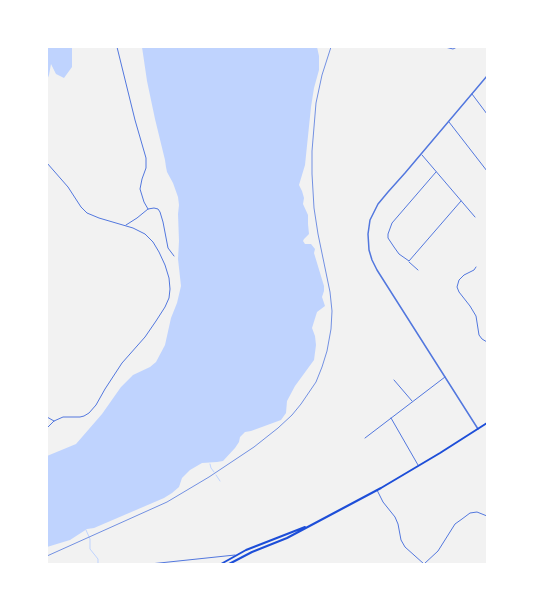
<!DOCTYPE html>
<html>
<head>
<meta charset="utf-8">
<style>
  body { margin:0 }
  #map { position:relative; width:534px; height:611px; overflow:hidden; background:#f2f2f2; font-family:Karla,sans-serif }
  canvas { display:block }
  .frame { position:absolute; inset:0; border:48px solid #fff; pointer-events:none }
</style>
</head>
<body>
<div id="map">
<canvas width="534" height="611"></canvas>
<div class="frame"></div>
</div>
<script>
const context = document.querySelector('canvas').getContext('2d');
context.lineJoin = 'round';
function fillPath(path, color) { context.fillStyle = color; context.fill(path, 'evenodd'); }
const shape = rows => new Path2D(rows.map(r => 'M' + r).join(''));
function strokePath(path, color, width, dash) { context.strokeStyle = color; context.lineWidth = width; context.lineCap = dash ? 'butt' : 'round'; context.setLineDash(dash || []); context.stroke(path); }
const water = shape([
  [47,47,72,47,72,67,64,78,56,74,51,64,49,75,47,80],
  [142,47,317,47,319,56,319,70,314,88,311,107,305,165,299,185,302,191,304,198,303,204,308,215,308,224,309,234,304,239,303,241,305,244,311,244,315,249,314,253,324,286,324,291,322,297,325,306,317,312,312,328,315,336,316,345,314,360,295,386,287,401,286,413,281,420,251,431,245,432,240,437,239,442,235,448,223,461,217,462,202,463,190,470,182,478,179,487,172,493,164,498,94,528,87,529,70,540,47,547,47,456,76,444,102,414,121,387,133,375,150,367,156,362,165,345,171,318,177,303,181,286,178,259,179,241,178,214,179,205,178,197,173,183,167,172,166,167,165,160,155,119,147,81]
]);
const stream = shape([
  [210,464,211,468,214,472],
  [216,475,220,481],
  [86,530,90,539,90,549,98,559,98,564]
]);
const minor = shape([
  [117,47,135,120,146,158,146,168,142,179,140,189,144,202,148,209],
  [445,47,453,49,457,47],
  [472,94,487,114],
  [449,122,487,171],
  [422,155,475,217],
  [47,163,68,187,81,207,87,213,99,218,133,228,145,234,153,242,159,252,165,265,169,278,170,289,169,298,165,307,156,321,145,337,122,363,105,389,96,405,89,413,84,416,80,417,63,417,54,421,47,428],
  [436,172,392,223,388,234,388,238,394,247,399,254,409,261,461,201],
  [126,225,137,218,148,209,154,208,158,209,160,212,163,222,168,248,174,256],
  [409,262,418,270],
  [476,267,474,270,464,275,459,280,457,287,459,292,470,306,476,316,479,335,482,339,487,342],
  [394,380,412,401],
  [47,417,54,421],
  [391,418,418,465],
  [365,438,445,377],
  [377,490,383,502,395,517,398,524,401,540,405,547,424,564],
  [150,564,235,555],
  [424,564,438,551,455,524,462,519,470,513,477,512,487,516]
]);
const tertiary = shape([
  [478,429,377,270,372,260,369,250,368,234,370,220,378,204,388,192,405,173,487,76]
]);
const primary = shape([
  [221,564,246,550,305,527],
  [229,564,252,552,287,538,381,488,440,453,487,423]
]);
const rail = shape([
  [47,556,167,502,209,477,254,447,278,428,292,415,301,404,316,382,322,367,327,351,331,329,332,311,330,292,318,234,314,208,312,174,312,151,316,103,322,75,331,47]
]);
fillPath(water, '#bfd3fe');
strokePath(stream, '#bfd3fe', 1);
strokePath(minor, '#5277de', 1);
strokePath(tertiary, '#5277de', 1.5);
strokePath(primary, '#1d4ed8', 2);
strokePath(rail, '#7290e2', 1);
</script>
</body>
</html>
